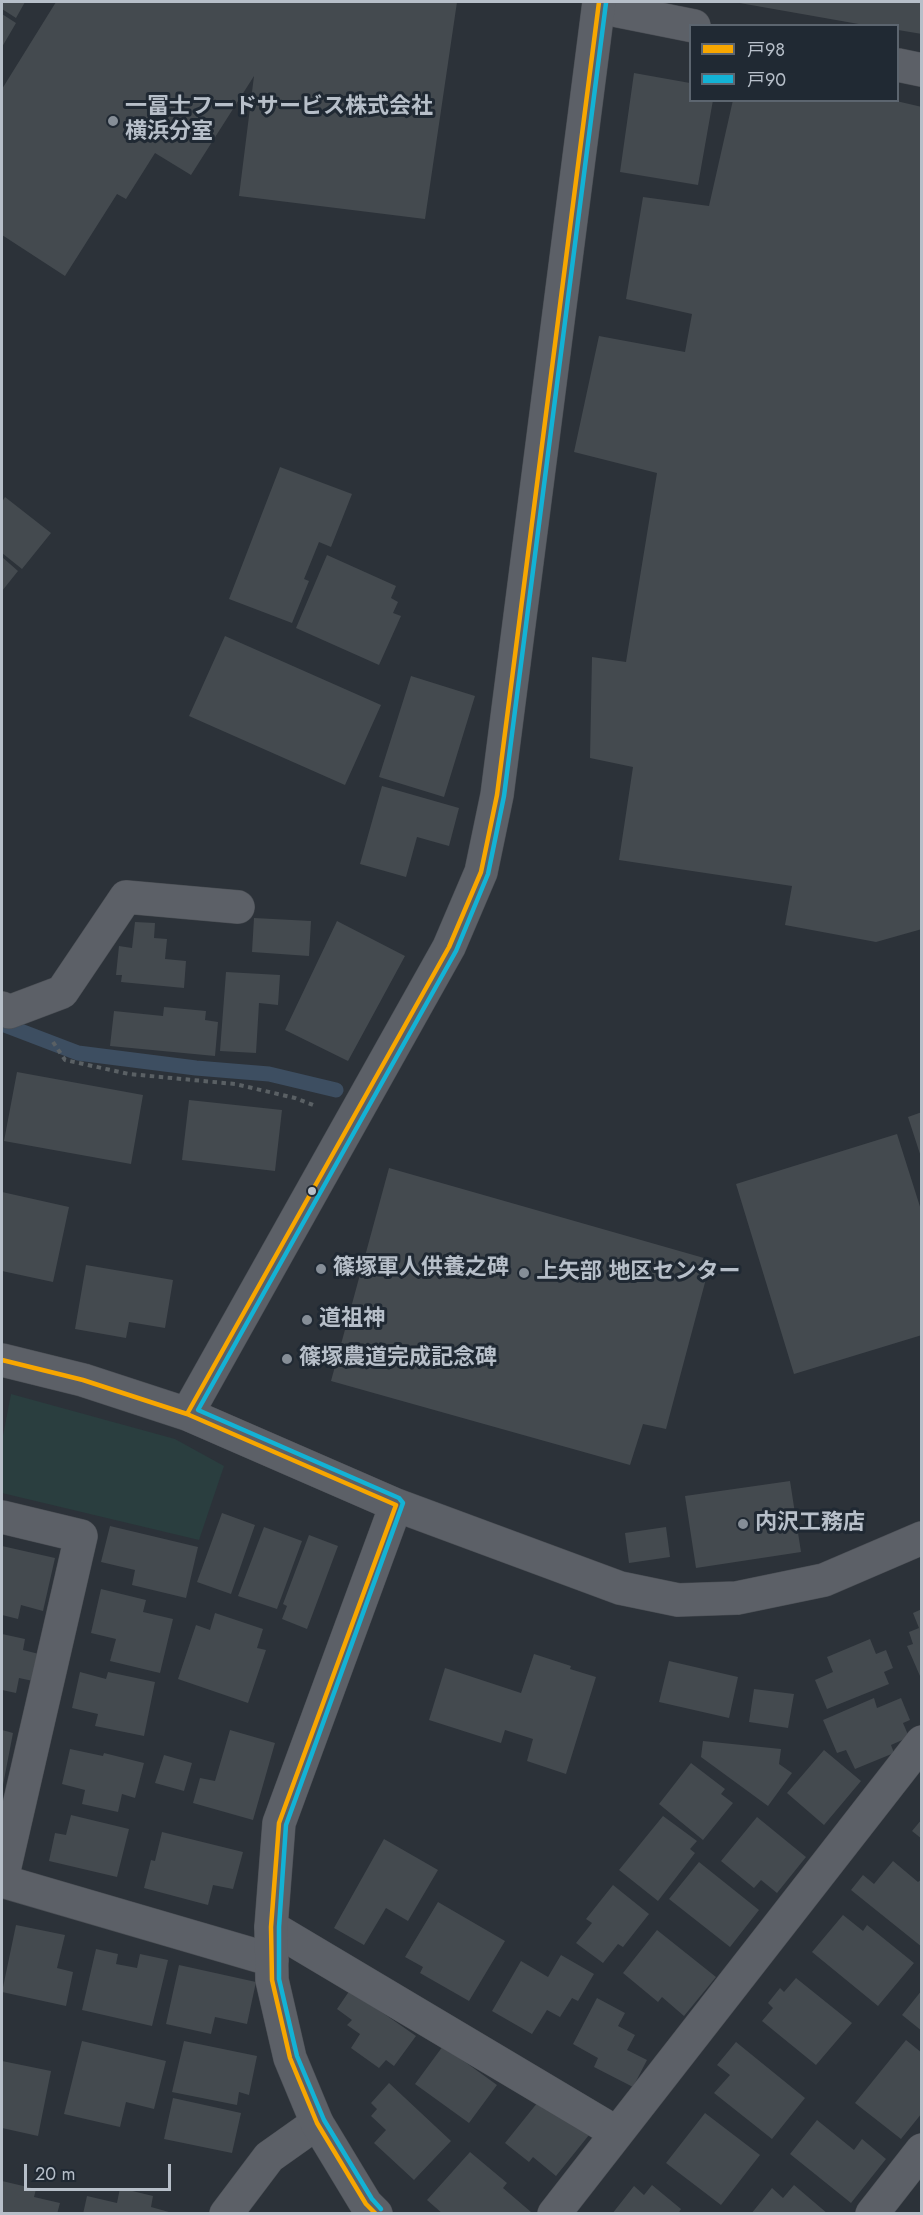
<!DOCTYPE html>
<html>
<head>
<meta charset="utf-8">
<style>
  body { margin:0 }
  #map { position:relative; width:923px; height:2215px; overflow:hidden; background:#2c3239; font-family:Jost,"Noto Sans JP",sans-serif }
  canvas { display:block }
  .frame { position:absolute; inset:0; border:3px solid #b7bfc9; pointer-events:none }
  .legend { position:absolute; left:689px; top:24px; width:210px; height:78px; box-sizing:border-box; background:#202933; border:2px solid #5c656f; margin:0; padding:8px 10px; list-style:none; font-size:18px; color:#b7bfc9 }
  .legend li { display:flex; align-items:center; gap:12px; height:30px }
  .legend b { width:30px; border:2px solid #5c656f }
  .scale { position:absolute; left:24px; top:2164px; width:147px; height:27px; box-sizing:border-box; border:3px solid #b7bfc9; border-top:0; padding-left:8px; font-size:18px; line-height:21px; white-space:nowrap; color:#b7bfc9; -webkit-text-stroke:4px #202933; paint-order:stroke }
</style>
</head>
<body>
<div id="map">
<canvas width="923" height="2215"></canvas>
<div class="frame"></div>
<ul class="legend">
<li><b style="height:8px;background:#f7a600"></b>戸98</li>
<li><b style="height:8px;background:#13b2d5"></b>戸90</li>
</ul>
<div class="scale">20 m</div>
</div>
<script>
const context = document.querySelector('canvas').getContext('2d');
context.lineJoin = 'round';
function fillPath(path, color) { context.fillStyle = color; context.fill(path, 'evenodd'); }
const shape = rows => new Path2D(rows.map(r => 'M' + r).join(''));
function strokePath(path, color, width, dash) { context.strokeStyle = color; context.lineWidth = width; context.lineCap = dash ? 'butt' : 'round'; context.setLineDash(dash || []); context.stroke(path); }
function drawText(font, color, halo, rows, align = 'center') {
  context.font = font + ' Jost,"Noto Sans JP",sans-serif'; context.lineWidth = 6; context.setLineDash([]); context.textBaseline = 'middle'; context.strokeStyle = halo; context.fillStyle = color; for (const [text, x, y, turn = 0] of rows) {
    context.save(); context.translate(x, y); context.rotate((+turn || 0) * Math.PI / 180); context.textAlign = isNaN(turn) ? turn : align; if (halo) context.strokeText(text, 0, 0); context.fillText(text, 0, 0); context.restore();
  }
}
const green = shape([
  [11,1394,175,1439,224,1466,199,1540,2,1493,2,1441]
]);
const stream = shape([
  [2,1024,78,1053,196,1068,269,1074,336,1090]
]);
const building = shape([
  [2,2,25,2,16,18,2,9],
  [56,2,457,2,425,219,239,196,254,76,191,175,155,153,126,199,117,194,65,276,2,235,2,89],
  [734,2,922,2,922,34,898,30,898,26,870,26],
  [2,14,16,23,2,47],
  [634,73,690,83,690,100,713,100,698,185,620,172],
  [733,100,892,100,922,107,922,929,876,942,785,925,792,886,619,860,633,767,590,758,592,657,626,662,657,473,574,452,599,336,685,352,692,314,626,299,643,197,709,206],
  [280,467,352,494,331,547,319,542,304,579,309,581,292,623,229,599],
  [5,497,51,533,22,569,2,553,2,502],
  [327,555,396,586,391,598,398,602,393,613,401,616,379,665,296,628],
  [2,557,18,571,2,591],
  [225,636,381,705,345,785,189,716],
  [411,676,475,696,444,797,379,777],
  [382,786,459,808,449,846,417,837,406,877,360,864],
  [254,918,311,921,309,956,252,952],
  [337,921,405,956,348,1061,285,1030],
  [135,922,155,923,154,938,167,939,165,959,186,961,184,988,121,982,122,975,116,975,119,946,132,948],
  [226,972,280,975,278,1005,259,1003,256,1053,220,1051],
  [164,1007,206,1011,205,1020,218,1022,215,1056,110,1046,114,1011,163,1016],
  [17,1072,143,1095,131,1164,4,1141],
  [189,1100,282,1110,275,1171,182,1160],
  [922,1112,922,1157,921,1157,908,1117],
  [897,1134,922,1213,922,1335,794,1374,736,1184],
  [389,1168,711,1260,666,1429,643,1424,630,1465,331,1381],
  [2,1192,69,1207,53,1282,2,1271],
  [86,1265,173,1280,165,1328,129,1322,126,1338,75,1329],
  [790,1481,801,1552,696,1568,685,1496],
  [222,1513,255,1525,231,1594,197,1582],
  [110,1526,198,1547,186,1598,132,1585,135,1570,101,1562],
  [264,1527,302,1541,277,1609,238,1596],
  [666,1527,670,1557,629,1563,625,1533],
  [309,1535,338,1546,307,1629,282,1619,287,1606,283,1604],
  [2,1546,55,1558,43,1611,21,1605,18,1619,2,1615],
  [101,1589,146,1600,143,1612,173,1619,160,1673,110,1661,116,1639,91,1633],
  [922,1609,922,1676,920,1676,907,1646,913,1644,909,1632,919,1628,913,1613],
  [215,1613,263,1629,257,1648,266,1650,248,1703,178,1679,196,1625,210,1630],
  [2,1634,25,1639,23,1650,39,1654,33,1681,19,1678,16,1693,2,1690],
  [870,1639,876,1654,886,1650,893,1668,884,1672,889,1684,827,1709,815,1680,833,1672,827,1657],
  [534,1654,571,1666,570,1669,596,1677,566,1774,527,1761,533,1739,505,1730,501,1743,429,1720,445,1668,521,1693],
  [669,1661,738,1677,729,1718,659,1702],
  [80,1672,106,1679,108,1672,155,1682,144,1736,95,1726,98,1714,72,1708],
  [754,1689,794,1694,788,1728,749,1722],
  [874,1698,877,1708,901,1698,910,1720,903,1723,909,1737,891,1745,894,1753,855,1769,846,1750,837,1753,823,1720],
  [2,1730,13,1733,3,1785,2,1785],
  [230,1730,275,1743,253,1820,193,1803,200,1778,215,1781],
  [703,1741,781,1749,779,1764,792,1773,768,1806,701,1757],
  [70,1749,103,1756,104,1753,144,1763,135,1798,122,1794,118,1812,82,1804,85,1790,62,1784],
  [824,1750,861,1781,824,1825,787,1793],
  [164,1755,192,1763,184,1791,155,1783],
  [691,1763,725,1789,721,1794,733,1803,703,1840,659,1804],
  [71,1815,129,1829,117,1877,49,1861,55,1833,66,1835],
  [663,1816,697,1841,690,1849,695,1853,658,1901,619,1870],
  [757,1817,806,1857,777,1893,761,1880,754,1888,721,1861],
  [922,1819,922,1839,912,1831],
  [162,1832,243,1852,233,1889,213,1885,208,1905,144,1888,151,1860,155,1861],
  [384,1839,438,1870,408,1921,386,1908,364,1945,334,1928],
  [893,1861,918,1882,922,1879,922,1947,851,1890,863,1875,874,1884],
  [699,1862,759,1910,730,1947,669,1899],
  [613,1885,649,1914,623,1947,618,1944,603,1963,576,1943,592,1923,586,1919],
  [438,1902,505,1941,469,2001,420,1973,423,1967,405,1957],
  [843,1915,863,1931,867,1925,914,1963,878,2006,812,1952],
  [16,1925,65,1935,57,1968,73,1972,66,2006,2,1992],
  [657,1930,716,1977,684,2016,662,1997,658,2002,623,1973],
  [96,1949,118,1954,116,1964,137,1968,140,1954,168,1960,152,2026,82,2010],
  [561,1955,594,1974,578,2001,572,1998,560,2017,547,2010,532,2034,492,2011,521,1961,548,1977],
  [179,1965,256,1982,247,2024,215,2017,211,2034,166,2024],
  [796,1978,852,2023,816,2065,762,2021,773,2008,768,2003,780,1988,784,1992],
  [350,1990,416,2036,394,2066,386,2060,379,2068,351,2048,360,2034,347,2025,352,2020,337,2009],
  [922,1990,922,2031,902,2015],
  [597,1998,625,2013,618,2026,635,2035,627,2050,647,2060,633,2087,594,2067,598,2058,573,2044],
  [906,2040,922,2053,922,2113,901,2139,855,2103],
  [82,2041,166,2061,154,2109,126,2102,120,2127,64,2114],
  [184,2041,257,2056,249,2095,239,2092,237,2105,172,2092],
  [736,2042,805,2098,772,2139,714,2093,730,2075,717,2065],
  [443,2046,497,2085,469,2123,415,2084],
  [2,2061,51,2071,38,2136,2,2128],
  [389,2083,451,2141,414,2180,374,2143,386,2130,371,2116,377,2109,371,2103],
  [542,2097,589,2135,556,2176,533,2157,529,2162,505,2143],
  [173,2098,241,2113,232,2153,164,2139],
  [705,2113,760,2155,721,2205,666,2163],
  [817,2120,854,2150,862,2139,886,2159,851,2203,790,2154],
  [470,2152,507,2183,503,2188,531,2212,529,2214,443,2214,427,2200],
  [2,2181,36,2189,34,2197,60,2203,57,2214,2,2214],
  [652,2185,681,2209,678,2214,612,2214,634,2186,644,2195],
  [794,2185,828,2214,751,2214,772,2188,783,2198],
  [120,2188,153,2196,151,2207,176,2214,83,2214,87,2196,117,2203]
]);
const path = shape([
  [53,1042,65,1060,129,1074,235,1084,295,1098,313,1105]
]);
const minor = shape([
  [599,7,694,26],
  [898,65,922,70],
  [2,1008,9,1012,62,992,126,897,238,907],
  [2,1517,81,1536,2,1879],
  [2,1881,272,1960],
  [271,1927,617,2133],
  [226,2214,269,2157,317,2123],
  [554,2214,922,1742],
  [872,2214,922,2150]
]);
const tertiary = shape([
  [2,1360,83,1380,187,1414,396,1505,620,1588,678,1600,737,1598,824,1580,922,1538],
  [187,1414,449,947,481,872,497,795,599,2],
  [376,2214,366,2204,317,2123,290,2058,272,1980,271,1927,279,1823,396,1505]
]);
const bus1 = shape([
  [2,1360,83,1380,187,1414,396,1505,279,1823,271,1927,272,1980,290,2058,317,2123,366,2204,376,2214],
  [187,1414,449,947,481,872,497,795,599,2]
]);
const bus2 = shape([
  [381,2209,372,2199,324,2120,297,2056,279,1979,279,1927,286,1825,403,1503,399,1498,198,1410,456,951,488,874,504,796,606,3]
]);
const markers = [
  [113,121,6,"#868e97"],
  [312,1191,5,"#b7bfc9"],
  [321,1269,6,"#868e97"],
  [524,1273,6,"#868e97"],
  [307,1320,6,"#868e97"],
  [287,1359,6,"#868e97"],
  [743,1524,6,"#868e97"]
];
const poiNames = [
  ["一冨士フードサービス株式会社",125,108],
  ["横浜分室",125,133],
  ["篠塚軍人供養之碑",333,1269],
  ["上矢部 地区センター",536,1273],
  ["道祖神",319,1320],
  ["篠塚農道完成記念碑",299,1359],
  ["内沢工務店",755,1524]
];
fillPath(green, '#2a3e3f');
strokePath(stream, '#3d4e61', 15);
fillPath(building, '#444a4f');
strokePath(minor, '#4a4e54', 34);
strokePath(tertiary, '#4a4e54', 34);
strokePath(path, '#5a6064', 4, [4.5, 4.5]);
strokePath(minor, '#5c6067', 33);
strokePath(tertiary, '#5c6067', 33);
strokePath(bus1, '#f7a600', 4.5);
strokePath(bus2, '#13b2d5', 4.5);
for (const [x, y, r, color] of markers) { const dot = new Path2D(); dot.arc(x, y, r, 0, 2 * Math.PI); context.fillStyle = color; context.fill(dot); strokePath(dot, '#202933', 2); }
drawText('bold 22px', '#b7bfc9', '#202933', poiNames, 'left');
</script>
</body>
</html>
